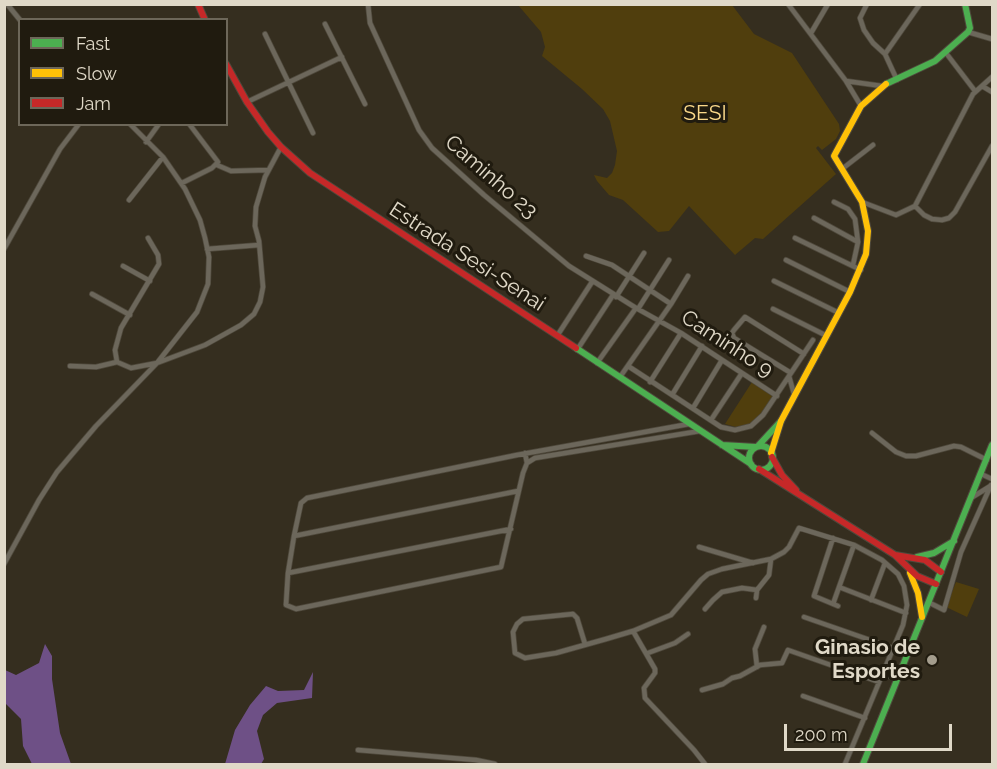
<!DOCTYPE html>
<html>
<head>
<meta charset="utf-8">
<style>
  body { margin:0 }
  #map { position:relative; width:997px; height:769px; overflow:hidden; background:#352e1f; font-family:Raleway,sans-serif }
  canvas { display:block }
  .frame { position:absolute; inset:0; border:6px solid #e0d9c8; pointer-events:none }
  .legend { position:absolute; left:18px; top:18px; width:210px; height:108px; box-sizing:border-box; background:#201b0f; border:2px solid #6d6759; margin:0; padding:8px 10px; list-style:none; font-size:18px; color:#e0d9c8 }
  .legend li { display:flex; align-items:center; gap:12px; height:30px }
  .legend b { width:30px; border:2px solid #6d6759 }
  .scale { position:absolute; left:784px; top:724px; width:168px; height:27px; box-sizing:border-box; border:3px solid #e0d9c8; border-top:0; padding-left:8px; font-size:18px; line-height:21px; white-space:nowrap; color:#e0d9c8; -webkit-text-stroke:4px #201b0f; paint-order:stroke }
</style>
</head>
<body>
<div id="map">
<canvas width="997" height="769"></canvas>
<div class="frame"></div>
<ul class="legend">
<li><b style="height:8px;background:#4caf50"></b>Fast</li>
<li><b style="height:8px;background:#ffc107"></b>Slow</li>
<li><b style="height:8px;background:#c62828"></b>Jam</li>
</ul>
<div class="scale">200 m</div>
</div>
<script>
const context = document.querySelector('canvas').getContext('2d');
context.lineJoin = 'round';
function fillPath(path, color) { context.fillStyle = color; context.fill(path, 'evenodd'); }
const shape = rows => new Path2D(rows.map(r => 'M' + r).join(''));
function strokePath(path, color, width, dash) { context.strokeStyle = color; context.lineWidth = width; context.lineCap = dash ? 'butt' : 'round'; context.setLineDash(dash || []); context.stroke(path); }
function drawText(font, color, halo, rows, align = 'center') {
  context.font = font + ' Raleway,sans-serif'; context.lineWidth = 6; context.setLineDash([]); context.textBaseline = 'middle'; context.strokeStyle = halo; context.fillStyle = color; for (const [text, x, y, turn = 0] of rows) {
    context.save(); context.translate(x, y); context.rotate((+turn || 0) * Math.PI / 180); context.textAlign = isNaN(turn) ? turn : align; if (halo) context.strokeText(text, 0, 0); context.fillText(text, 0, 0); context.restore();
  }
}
const green = shape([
  [518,5,732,5,754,34,792,53,839,124,840,131,836,139,822,150,818,146,816,148,836,174,763,239,755,238,735,255,689,206,669,231,658,232,623,200,609,195,597,181,594,175,607,178,612,173,615,165,617,151,610,121,603,109,582,89,542,56,545,47,541,32],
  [752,382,774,396,764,415,751,424,744,426,736,427,725,424],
  [956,582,979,589,967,617,946,607]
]);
const water = shape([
  [45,644,52,656,52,679,60,733,71,764,32,764,23,746,21,719,5,703,5,670,16,675,39,663],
  [313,672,312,698,277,703,263,715,257,731,264,759,261,764,225,764,235,730,250,705,266,686,278,691,304,690]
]);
const street = shape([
  [7,4,20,20],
  [368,4,370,23,419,130,432,148,484,195,569,266,636,308,681,333,777,396],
  [788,4,846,81],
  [867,4,860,18,864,30,873,43,885,54,897,80],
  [325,24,365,104],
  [968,32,992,39],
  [811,33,828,4],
  [265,34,313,133],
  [946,53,975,91],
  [885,54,920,4],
  [982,86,992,92],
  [247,102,342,57],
  [861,106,846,81,882,86],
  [146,142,159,124],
  [217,165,231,171,268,170],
  [842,169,873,145],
  [182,183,212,168,218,162,190,125],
  [129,200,163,157],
  [834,202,848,209,855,219,858,242,853,265],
  [862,202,896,215,915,206],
  [915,206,973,94,992,77],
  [915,206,924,215,932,219,942,220,949,218,955,212,992,146],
  [814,218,858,242],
  [795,238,861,270],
  [4,249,60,149,79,124],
  [207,249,259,245],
  [586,256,612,265,671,304],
  [786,260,850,292],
  [123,266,150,281],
  [774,281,839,313],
  [92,294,130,315],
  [616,297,644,253],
  [638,309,669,260],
  [773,309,827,336],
  [557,336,592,282],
  [577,350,613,295],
  [117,362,115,350,121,328,159,264,158,255,148,238],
  [597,363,636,308],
  [70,366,96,367,117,362,131,368,157,363,205,345,241,325,254,314,260,302,263,287,259,241,255,226,256,207,265,177,281,147],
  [628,366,721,427,735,430,751,426,763,415,813,340],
  [791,373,734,338,732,333,734,330,745,317,804,354],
  [789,376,794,394],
  [620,377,671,304,688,276],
  [650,382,681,333],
  [672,395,702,346],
  [693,408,722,360],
  [711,420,742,373],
  [872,433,896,452,906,456,916,456,954,446,961,447,987,460],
  [525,453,527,463,523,473,501,567,296,609,286,605,288,573,294,536,301,503,307,498,517,455,689,424],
  [527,463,535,458,700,431],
  [981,474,992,479],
  [971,498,992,485],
  [294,536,518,491],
  [833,538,814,596,838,606],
  [699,547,753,563],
  [4,564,39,500,57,472,96,426,157,363,197,312,208,284,209,257,205,238,200,220,185,189,163,157,130,124],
  [288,573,511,529],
  [839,587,906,613],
  [756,598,757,590,769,575,771,559],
  [871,600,885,563],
  [928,602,944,610,961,552,991,485],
  [833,604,854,545],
  [705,609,713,600,722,592,742,588,757,590],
  [804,617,893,648],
  [633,631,655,669,655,673,644,688,645,698,694,750,705,764],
  [585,644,577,618,573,614,523,619,517,624,513,632,515,653,525,658,556,653,606,639,633,631,671,615,701,580,708,574,722,569,771,559,784,552,789,547,799,528,854,545,882,560,898,574,904,586,907,605,903,625,845,764],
  [648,653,675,643,688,634],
  [757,667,755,649,764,627],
  [883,673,897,680],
  [702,690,723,684,732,678,740,676,760,665,782,663,788,650,879,682],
  [803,696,865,718],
  [358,750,476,760,495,764]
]);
const fast = shape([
  [886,84,935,61,968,32,970,28,965,4],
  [576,348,751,464],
  [722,445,756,447],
  [758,446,781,421],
  '749 458a12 12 0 1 1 24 0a12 12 0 1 1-24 0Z',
  [917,557,934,553,954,541],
  [863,764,992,445]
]);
const slow = shape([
  [771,453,781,421,850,292,866,254,868,231,862,202,834,156,861,106,886,84],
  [910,573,918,593,922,617]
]);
const jam = shape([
  [198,4,205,20],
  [226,64,247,102,268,132,281,147,310,173,576,348],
  [772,457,782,475,796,490],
  [759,469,895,555,917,576,936,584],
  [895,555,925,560,941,572]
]);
const markers = [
  [932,660,6,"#a49d8d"]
];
const parkNames = [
  ["SESI",705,114]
];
const streetNames = [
  ["Caminho 23",491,177,41],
  ["Estrada Sesi-Senai",467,257,33],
  ["Caminho 9",727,344,33]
];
const poiNames = [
  ["Ginasio de",920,648],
  ["Esportes",920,672]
];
fillPath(green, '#503e0d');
fillPath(water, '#6e5086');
strokePath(street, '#4f493c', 6);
strokePath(fast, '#4f493c', 8);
strokePath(slow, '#4f493c', 8);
strokePath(jam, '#4f493c', 8);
strokePath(street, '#6c675b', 4.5);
strokePath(fast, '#4caf50', 6);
strokePath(slow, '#ffc107', 6);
strokePath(jam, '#c62828', 6);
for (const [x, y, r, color] of markers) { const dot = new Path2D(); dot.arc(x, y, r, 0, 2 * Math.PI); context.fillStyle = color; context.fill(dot); strokePath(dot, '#201b0f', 2); }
drawText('21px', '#fad889', '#201b0f', parkNames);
drawText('21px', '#e0d9c8', '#201b0f', streetNames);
drawText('bold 21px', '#e0d9c8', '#201b0f', poiNames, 'right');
</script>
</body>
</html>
